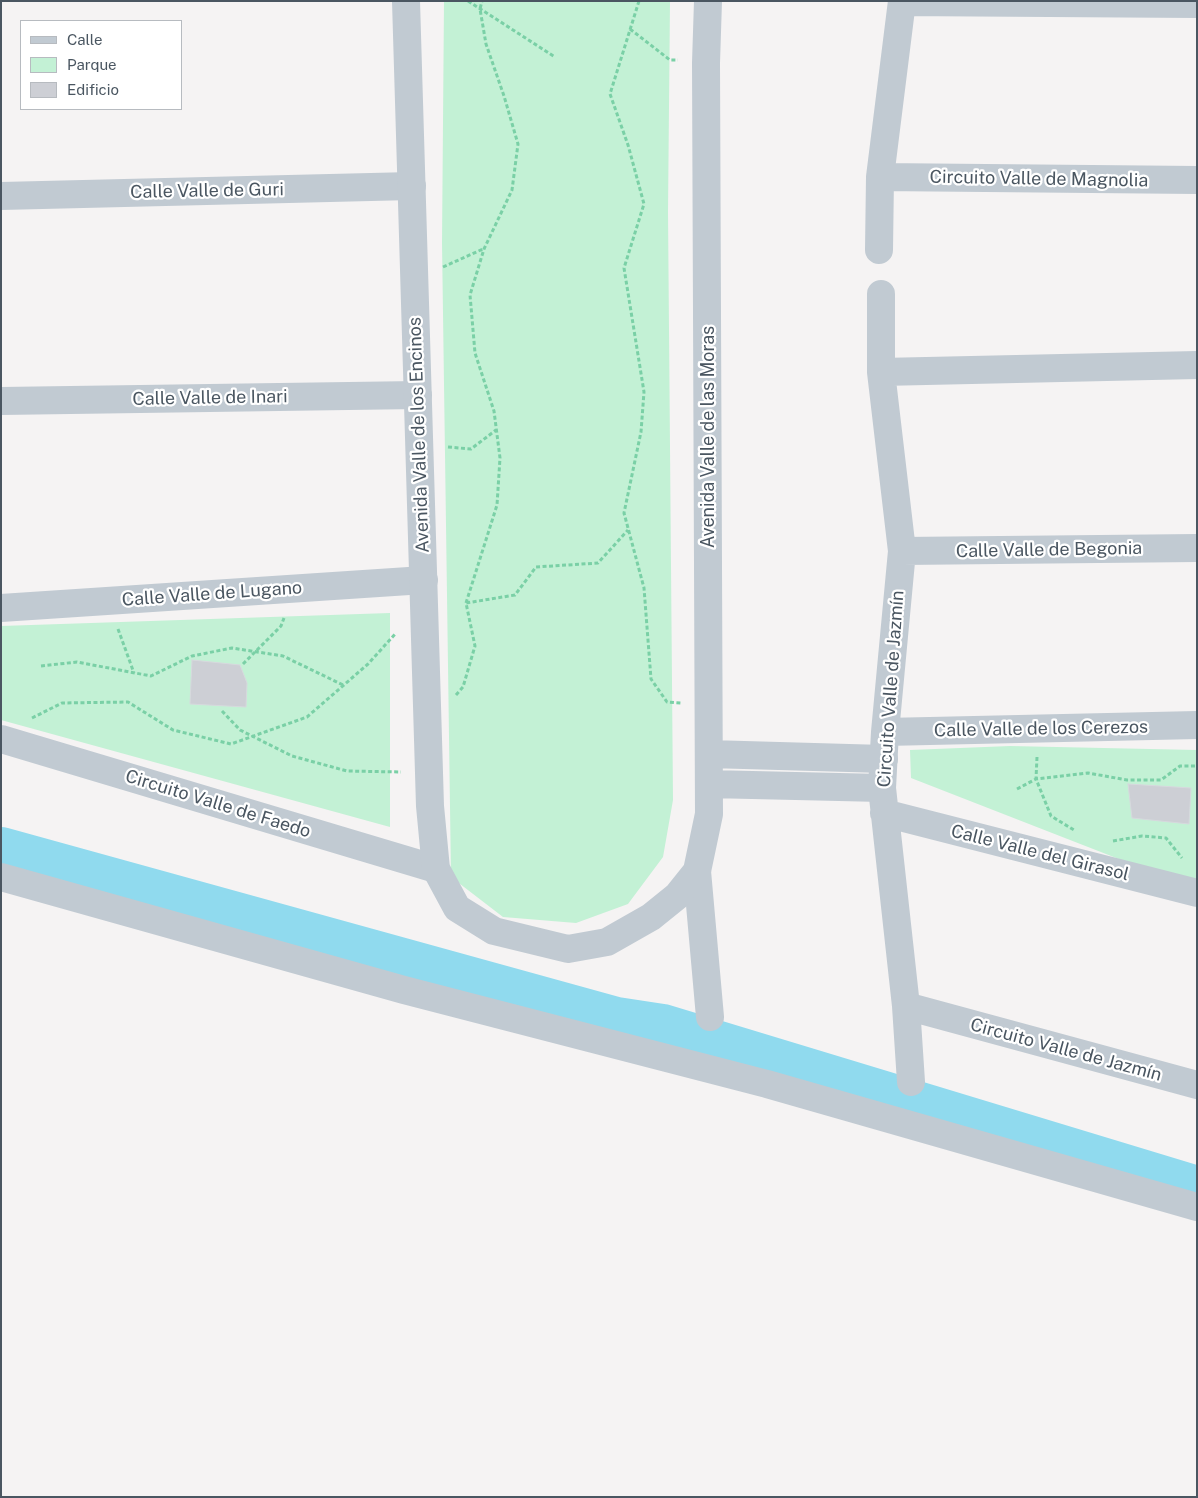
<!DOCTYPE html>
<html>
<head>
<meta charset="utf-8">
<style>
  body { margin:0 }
  #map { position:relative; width:1198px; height:1498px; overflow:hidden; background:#f5f3f3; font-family:"Public Sans",sans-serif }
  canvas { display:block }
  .frame { position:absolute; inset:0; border:2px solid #4a5661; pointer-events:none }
  .legend { position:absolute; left:20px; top:20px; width:162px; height:90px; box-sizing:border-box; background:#fff; border:1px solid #b7bbc0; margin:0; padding:6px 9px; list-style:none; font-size:15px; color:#4a5661 }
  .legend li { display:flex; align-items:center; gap:10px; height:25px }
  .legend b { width:25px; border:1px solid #b7bbc0 }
</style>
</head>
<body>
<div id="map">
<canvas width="1198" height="1498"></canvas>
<div class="frame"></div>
<ul class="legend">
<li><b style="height:6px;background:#c1cad2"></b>Calle</li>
<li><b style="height:14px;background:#c3f1d5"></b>Parque</li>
<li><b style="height:14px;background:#cdcfd5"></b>Edificio</li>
</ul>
</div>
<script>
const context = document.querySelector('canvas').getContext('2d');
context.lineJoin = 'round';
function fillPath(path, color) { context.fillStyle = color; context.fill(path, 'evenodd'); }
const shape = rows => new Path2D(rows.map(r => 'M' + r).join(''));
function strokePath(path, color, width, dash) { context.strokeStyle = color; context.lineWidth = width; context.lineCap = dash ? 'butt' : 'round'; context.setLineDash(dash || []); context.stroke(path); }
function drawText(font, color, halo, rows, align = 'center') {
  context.font = font + ' "Public Sans",sans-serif'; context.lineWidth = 4.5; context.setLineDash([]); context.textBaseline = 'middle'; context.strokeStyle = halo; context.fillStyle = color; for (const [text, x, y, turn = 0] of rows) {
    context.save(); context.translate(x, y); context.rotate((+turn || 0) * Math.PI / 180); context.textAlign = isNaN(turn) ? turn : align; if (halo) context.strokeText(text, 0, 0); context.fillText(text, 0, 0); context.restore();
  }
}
const green = shape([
  [444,1,670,1,668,212,673,800,663,857,628,904,576,923,503,917,451,877,442,243],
  [390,613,390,827,1,720,1,626],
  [1010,746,1197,750,1197,885,1165,877,911,778,910,750]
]);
const river = shape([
  [1,853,616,1023,662,1030,1197,1192]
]);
const building = shape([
  [192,660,240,665,247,683,246,707,190,704,192,660],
  [1128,784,1191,788,1189,824,1132,818,1128,784]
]);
const path = shape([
  [468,1,555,57],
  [639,1,610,94,628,145,644,204,624,268,644,392,641,432,624,513,644,588,651,679,667,702,681,703],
  [630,29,670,60,678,60],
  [443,267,483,249],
  [448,447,471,449,496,430],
  [466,603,497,505,500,458,494,411,475,353,470,295,484,249,512,190,518,144,504,96,486,44,480,9,482,1],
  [118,629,134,673],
  [243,664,281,626,284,618],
  [41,666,77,662,151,676,192,656,232,648,283,656,343,685],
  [456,695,463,687,475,646,466,603,515,595,536,567,598,563,628,530],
  [222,711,240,730,292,756,347,771,401,772],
  [32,718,62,703,128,702,173,730,231,744,307,717,368,664,396,633],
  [1037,757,1036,779,1051,816,1074,830],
  [1017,789,1036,779,1088,773,1127,780,1161,780,1180,766,1197,766],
  [1113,841,1142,836,1166,838,1182,858]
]);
const minor = shape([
  [902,2,1197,4],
  [880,177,1197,180],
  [1,196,412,186],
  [879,250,880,177,902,1],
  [881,294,881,372,902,551,885,732,882,788,906,1006,911,1082],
  [881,372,1197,365],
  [1,401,418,395],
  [902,551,1197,548],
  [1,608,424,580],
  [885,732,1197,725],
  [1,739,436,869],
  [884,813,1197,893],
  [697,871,710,1017],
  [1,877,404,990,767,1084,1197,1207],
  [906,1006,1197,1085]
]);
const tertiary = shape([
  [406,1,430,806,436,869,457,908,494,931,568,949,607,942,651,917,677,896,697,871,709,814,706,63,708,1],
  [709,754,884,759],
  [709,784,882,788]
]);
const streetNames = [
  ["Circuito Valle de Magnolia",1039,179,1],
  ["Calle Valle de Guri",207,191,-1],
  ["Calle Valle de Inari",210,398,-1],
  ["Avenida Valle de los Encinos",419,435,-92],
  ["Avenida Valle de las Moras",708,437,-90],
  ["Calle Valle de Begonia",1049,550,-1],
  ["Calle Valle de Lugano",212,594,-4],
  ["Circuito Valle de Jazmín",891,689,-86],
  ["Calle Valle de los Cerezos",1041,729,-1],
  ["Circuito Valle de Faedo",218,804,17],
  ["Calle Valle del Girasol",1040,853,14],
  ["Circuito Valle de Jazmín",1066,1050,15]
];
fillPath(green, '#c3f1d5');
strokePath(river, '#90daee', 52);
fillPath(building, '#cdcfd5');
strokePath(building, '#d7d9de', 1);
strokePath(path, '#7ad0a6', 3, [4, 2.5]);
strokePath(minor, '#c1cad2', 28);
strokePath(tertiary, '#c1cad2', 28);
drawText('18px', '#4a5661', '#fff', streetNames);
</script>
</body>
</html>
